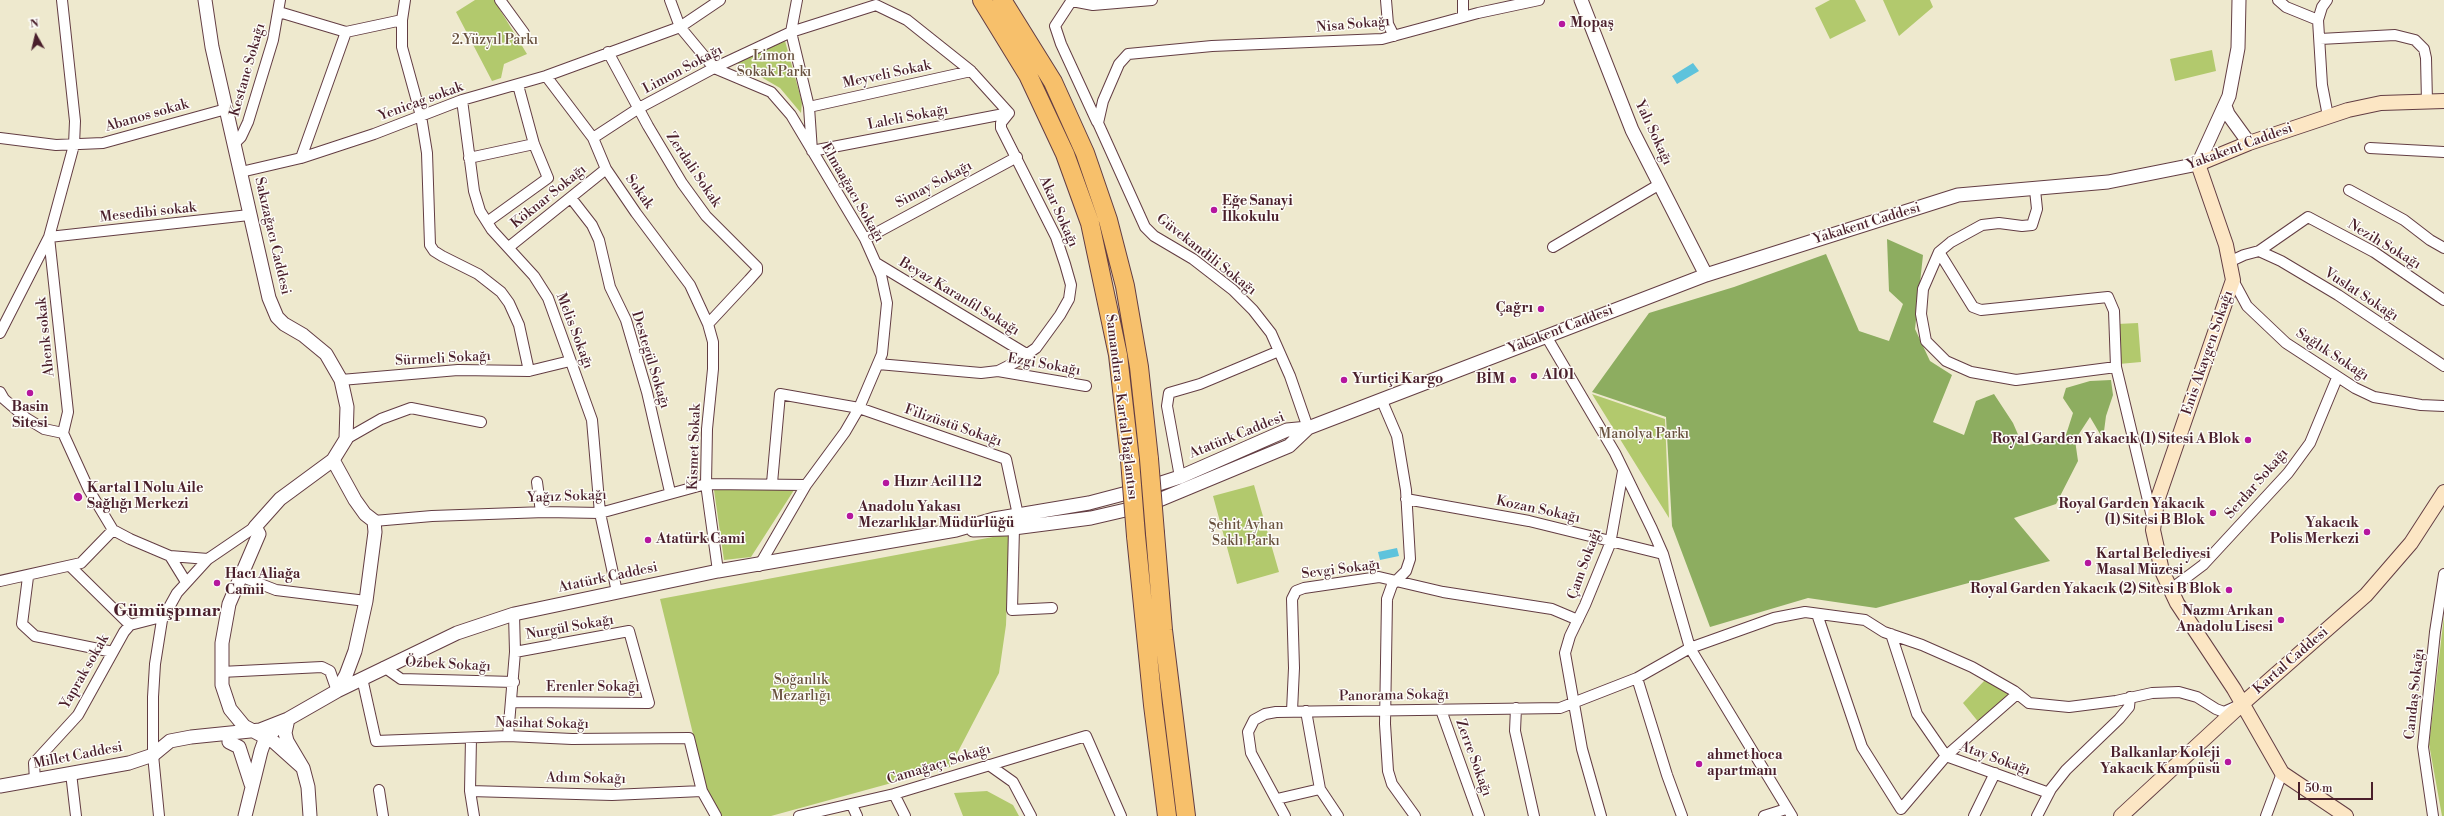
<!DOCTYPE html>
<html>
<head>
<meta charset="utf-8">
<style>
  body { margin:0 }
  #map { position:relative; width:2444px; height:816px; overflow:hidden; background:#eee9ce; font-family:"Libre Bodoni",serif }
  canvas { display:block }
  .north { position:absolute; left:16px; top:16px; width:40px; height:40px; -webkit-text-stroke:3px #fdfcf7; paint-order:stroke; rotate:352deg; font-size:11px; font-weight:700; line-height:16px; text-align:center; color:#4a1f2b }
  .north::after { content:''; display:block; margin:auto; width:14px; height:18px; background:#4a1f2b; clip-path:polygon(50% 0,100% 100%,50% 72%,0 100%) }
  .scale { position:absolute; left:2298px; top:782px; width:75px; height:18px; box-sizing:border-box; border:2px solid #4a1f2b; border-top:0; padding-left:5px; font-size:12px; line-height:14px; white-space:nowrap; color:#4a1f2b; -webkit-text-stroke:3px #fdfcf7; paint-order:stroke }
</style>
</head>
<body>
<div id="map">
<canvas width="2444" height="816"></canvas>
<div class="north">N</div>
<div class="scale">50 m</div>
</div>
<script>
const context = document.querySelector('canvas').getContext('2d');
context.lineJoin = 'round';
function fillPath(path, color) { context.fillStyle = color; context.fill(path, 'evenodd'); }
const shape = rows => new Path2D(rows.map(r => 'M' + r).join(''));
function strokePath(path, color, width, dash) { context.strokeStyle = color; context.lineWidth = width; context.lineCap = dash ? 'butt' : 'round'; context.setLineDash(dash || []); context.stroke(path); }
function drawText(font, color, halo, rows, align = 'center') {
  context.font = font + ' "Libre Bodoni",serif'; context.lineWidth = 3; context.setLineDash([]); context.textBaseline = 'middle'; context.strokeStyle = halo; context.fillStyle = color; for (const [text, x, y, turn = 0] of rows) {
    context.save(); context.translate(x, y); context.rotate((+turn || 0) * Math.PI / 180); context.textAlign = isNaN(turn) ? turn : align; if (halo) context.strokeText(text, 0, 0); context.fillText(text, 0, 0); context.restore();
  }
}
const green = shape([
  [475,0,494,0,527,54,504,64,501,78,492,81,456,12],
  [1830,0,1855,0,1866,21,1830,39,1815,8],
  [1883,0,1930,0,1933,7,1899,36],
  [785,41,802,102,801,113,780,88,737,63],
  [2212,50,2216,71,2175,81,2170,59],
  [2138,323,2141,362,2119,364,2117,324],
  [1592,394,1665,419,1669,518],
  [1254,485,1279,572,1237,584,1213,496],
  [796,487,751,557,724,560,714,490],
  [1009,534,1006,625,999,673,950,767,771,816,717,816,706,787,660,599],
  [2444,616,2444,816,2442,816,2429,744],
  [1985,680,2009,694,1980,724,1963,703],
  [987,791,1013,805,1019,816,963,816,954,793]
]);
const forest = shape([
  [1887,239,1923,255,1915,329,1930,361,1952,375,1933,422,1964,435,1976,401,1994,394,2013,423,2023,446,2065,438,2073,413,2063,398,2066,388,2090,381,2111,380,2113,395,2106,416,2103,439,2090,417,2075,440,2078,461,2056,504,2014,518,2050,561,1876,608,1808,598,1710,627,1672,526,1666,417,1592,392,1649,313,1734,287,1826,254,1859,331,1889,341,1903,304,1889,291]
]);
const water = shape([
  [1693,63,1699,71,1677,84,1672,76],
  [1397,548,1399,556,1380,560,1378,552]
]);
const minor = shape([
  [500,0,524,33],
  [670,0,680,27,714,68,771,92,791,115,865,239,881,275,887,303,882,354,859,408,845,432,806,485,759,566],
  [797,0,791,32,809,107,812,151,1009,113],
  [1072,0,1055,26,1061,44,1097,122],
  [1386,0,1388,24,1394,36],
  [1463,0,1463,17],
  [2278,0,2286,7,2318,20,2322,85,2328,116],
  [1072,1,1093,5,1152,0],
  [279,12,346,32],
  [402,20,402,47,421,116,427,153,430,245,434,251,442,256,478,274,501,292,509,303,519,325,529,371],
  [2318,20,2322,7,2327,0],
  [2320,39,2395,35,2415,40,2424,49,2426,58,2427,102],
  [608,52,648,126,682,183,706,216,757,267,757,271,749,280,708,324],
  [546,76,593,138,606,169,636,213,690,285,708,324,713,342,713,369,707,429,706,484,718,571],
  [462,100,474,191,480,211,492,230,534,276,548,298,592,420,600,513,617,592],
  [809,107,971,71],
  [0,138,56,145,103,143,226,109],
  [593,138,639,108,714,68,791,32,876,5,907,20,971,71,1009,113],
  [235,143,241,137,248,122,273,40,280,0],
  [2370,148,2444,152],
  [301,158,346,32,402,20,405,0],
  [469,158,534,144],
  [241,172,301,158,374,134,462,100,546,76,680,27,720,0],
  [2035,190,2037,209,2032,225,2022,226,1999,223,1982,225,1951,242,1939,252,1923,289,1921,314,1926,341,1946,361,1971,372,2016,380,2116,367],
  [2349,190,2404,220,2430,240,2444,248],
  [571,198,592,225,599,240,610,287,626,320,647,392,670,492],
  [487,222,548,178,534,144,518,85],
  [865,239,1017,157],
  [509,247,606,169],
  [1553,247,1660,184],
  [2259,251,2281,261,2338,295,2444,366],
  [1939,252,1973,307,1981,310,2108,297,2114,311,2116,367,2152,517],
  [2229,262,2244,255,2259,251,2308,217,2374,252,2444,300],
  [876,263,1028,355],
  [2233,280,2247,306,2286,343,2355,388,2374,397,2421,405,2444,406],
  [0,333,49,237,74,145,75,121,62,0],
  [1546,336,1615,453,1652,529,1663,554,1690,648,1792,816],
  [878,364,981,373,998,371,1016,362,1036,348,1060,315,1069,299,1071,285,1065,264,1056,237,1001,128,1001,123,1009,113],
  [998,371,1086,386],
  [341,380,458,370,529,371,570,361],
  [0,392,4,399,26,418,44,429,63,433,89,490,113,530,130,539,170,556,208,559],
  [1382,401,1397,436,1406,490,1410,559,1406,571,1392,585,1387,599,1385,724,1388,771,1392,784,1415,816],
  [1308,428,1290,376,1271,333,1253,310,1233,290,1193,259,1154,236,1145,227,1098,123,1103,101,1119,64,1128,54,1212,46,1382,39,1478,13,1539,0],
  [63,433,68,412,49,237,249,215],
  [346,439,381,419,411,408,481,422],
  [1180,477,1167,406,1169,393,1200,384,1279,351],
  [537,482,541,512],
  [772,483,780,394,859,408,1006,459,1018,515],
  [1406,499,1529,521,1663,554],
  [374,521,432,516,545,512,600,513,706,484,806,485],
  [1014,528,1012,610,1052,608],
  [170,556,186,582],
  [70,566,130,625],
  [240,576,276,590,366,601],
  [28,577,22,624,35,636,113,652],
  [0,581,81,563,113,530],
  [2171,589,2203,565,2288,473,2310,443,2337,378],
  [1817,614,1862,747,1901,809,1946,756,2017,694],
  [1891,634,1917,714,1946,756,2049,793],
  [384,667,401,679,514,682],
  [221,672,322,667,330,671,337,691],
  [362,678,376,741,508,736,572,739,689,738,702,791,716,816],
  [512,702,649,703,629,631,515,652],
  [1516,708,1515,731,1534,816],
  [1441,710,1479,816],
  [1292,711,1294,668,1292,599,1296,591,1304,588,1379,577,1443,592,1552,609,1578,620],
  [1306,711,1320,789,1338,816],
  [508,736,515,652,514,614],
  [471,738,470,791,474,816],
  [989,765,1013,782,1031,816],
  [71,773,76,816],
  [35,781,34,763,78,715,124,632,130,625,165,616],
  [379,790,383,816],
  [470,791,612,795,702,791],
  [894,794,905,816],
  [1277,799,1320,789],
  [852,805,857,816],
  [159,816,153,755,153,697,155,664,162,620,177,593,208,559,255,527],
  [799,816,894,794,1086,736,1121,816],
  [1285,816,1251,753,1248,732,1254,720,1265,714,1276,712,1560,708,1637,678],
  [1601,816,1582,749,1565,653,1570,636,1585,605,1610,544,1623,471],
  [1682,816,1667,775,1637,678,1690,648,1774,618,1805,612,1865,620,1884,632,1922,645,1972,667,2014,691,2029,703,2069,707,2116,701,2152,693,2179,692,2197,697,2216,709,2224,712,2235,707],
  [1764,816,1786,809],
  [1974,816,1995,773],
  [2037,816,2051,789,2066,770,2119,719,2129,707,2130,697],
  [2266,816,2282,773],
  [2433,816,2423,747,2435,632,2444,574]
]);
const tertiary = shape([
  [205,0,212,47,269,298,277,317,284,324,303,335,326,354,341,380,347,407,346,439,333,460,280,499,255,527,259,534,229,604,222,643,222,685,230,709,244,726,274,742,303,768],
  [1581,0,1632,130,1706,275],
  [2225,106,2228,114,2249,143],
  [333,460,355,500,365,514,374,521,375,532,366,601,355,651,346,675,337,691],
  [973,530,1006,529,1091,518,1147,505,1289,446,1308,428],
  [288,719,285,733,287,741,303,768,308,787,310,816],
  [229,742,239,747,251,784],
  [0,786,129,763,153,755,170,741,191,737,260,730,288,719,337,691,457,633,514,614,718,571,956,530,994,519,1089,503,1146,488,1180,477,1287,430,1308,428,1706,275,1958,195,2108,182,2198,164,2229,96,2238,48,2239,0],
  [245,816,261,751,266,737,273,732]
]);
const secondary = shape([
  [2121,816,2241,705,2366,595,2411,543,2444,492],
  [2346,816,2282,773,2234,689,2177,603,2162,571,2153,530,2157,501,2233,280,2226,245,2198,164,2249,143,2348,110,2381,103,2444,101]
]);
const motorway = shape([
  [982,0,1028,75,1065,154,1090,223,1118,355,1130,460],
  [1002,0,1053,82,1085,153,1108,220,1125,286,1139,367,1149,459],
  [1155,533,1163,630,1186,816],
  [1136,536,1153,705,1167,816]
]);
const motorwayBridge = shape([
  [1149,459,1155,533],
  [1130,460,1136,536]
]);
const markers = [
  [1562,24,4,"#b5179e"],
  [1214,210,4,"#b5179e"],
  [1541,309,4,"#b5179e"],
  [1534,376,4,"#b5179e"],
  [1344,380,4,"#b5179e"],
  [1513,380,4,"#b5179e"],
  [30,393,4,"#b5179e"],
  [2248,440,4,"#b5179e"],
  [886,483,4,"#b5179e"],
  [78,497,5,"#b5179e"],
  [2213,513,4,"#b5179e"],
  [850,516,4,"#b5179e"],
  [2367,532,4,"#b5179e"],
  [648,540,4,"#b5179e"],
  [2088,563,4,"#b5179e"],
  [217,583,4,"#b5179e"],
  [2229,590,4,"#b5179e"],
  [2281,620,4,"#b5179e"],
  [2228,762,4,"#b5179e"],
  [1699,764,4,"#b5179e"]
];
const poiNames = [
  ["Mopaş",1570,24],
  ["Eğe Sanayi",1222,202],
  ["İlkokulu",1222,218],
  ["Çağrı",1533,309,"right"],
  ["A101",1542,376],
  ["Yurtiçi Kargo",1352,380],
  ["BİM",1505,380,"right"],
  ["Basin",30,408,"center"],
  ["Sitesi",30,424,"center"],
  ["Royal Garden Yakacık (1) Sitesi A Blok",2240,440,"right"],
  ["Hızır Acil 112",894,483],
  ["Kartal 1 Nolu Aile",87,489],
  ["Sağlığı Merkezi",87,505],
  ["Royal Garden Yakacık",2205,505,"right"],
  ["(1) Sitesi B Blok",2205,521,"right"],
  ["Anadolu Yakası",858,508],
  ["Mezarlıklar Müdürlüğü",858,524],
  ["Yakacık",2359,524,"right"],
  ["Polis Merkezi",2359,540,"right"],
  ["Atatürk Cami",656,540],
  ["Kartal Belediyesi",2096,555],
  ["Masal Müzesi",2096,571],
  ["Hacı Aliağa",225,575],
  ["Camii",225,591],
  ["Royal Garden Yakacık (2) Sitesi B Blok",2221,590,"right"],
  ["Nazmı Arıkan",2273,612,"right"],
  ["Anadolu Lisesi",2273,628,"right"],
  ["Balkanlar Koleji",2220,754,"right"],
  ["Yakacık Kampüsü",2220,770,"right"],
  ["ahmet hoca",1707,756],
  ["apartmanı",1707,772]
];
const streetNames = [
  ["Nisa Sokağı",1353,25,-5],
  ["Kestane Sokağı",248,70,-74],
  ["Limon Sokağı",683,70,-28],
  ["Meyveli Sokak",887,75,-12],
  ["Yenicag sokak",421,102,-20],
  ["Abanos sokak",147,116,-16],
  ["Laleli Sokağı",908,118,-11],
  ["Yalı Sokağı",1653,133,65],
  ["Yakakent Caddesi",2240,147,-20],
  ["Zerdali Sokak",693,170,56],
  ["Simay Sokağı",934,185,-28],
  ["Sokak",639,192,55],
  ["Elmaağacı Sokağı",852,193,60],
  ["Köknar Sokağı",549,197,-39],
  ["Akar Sokağı",1058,212,66],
  ["Mesedibi sokak",148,213,-6],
  ["Yakakent Caddesi",1867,224,-17],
  ["Sakızağacı Caddesi",272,236,77],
  ["Nezih Sokağı",2384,245,31],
  ["Güvekandili Sokağı",1206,255,38],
  ["Vuslat Sokağı",2361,295,33],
  ["Beyaz Karanfil Sokağı",959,297,31],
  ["Yakakent Caddesi",1561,330,-21],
  ["Melis Sokağı",574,331,69],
  ["Ahenk sokak",46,337,-96],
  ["Enis Akaygen Sokağı",2208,353,-71],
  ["Sağlık Sokağı",2332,355,33],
  ["Sürmeli Sokağı",443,359,-3],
  ["Destegül Sokağı",650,360,73],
  ["Ezgi Sokağı",1044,365,10],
  ["Samandıra - Kartal Bağlantısı",1121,407,83],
  ["Filizüstü Sokağı",953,426,19],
  ["Atatürk Caddesi",1237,436,-22],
  ["Kismet Sokak",695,447,-88],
  ["Serdar Sokağı",2257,484,-49],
  ["Yağız Sokağı",567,497,-2],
  ["Kozan Sokağı",1538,510,12],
  ["Çam Sokağı",1585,564,-70],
  ["Sevgi Sokağı",1341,570,-7],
  ["Atatürk Caddesi",608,578,-12],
  ["Nurgül Sokağı",570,628,-10],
  ["Kartal Caddesi",2291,661,-41],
  ["Özbek Sokağı",448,665,3],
  ["Yaprak sokak",85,672,-60],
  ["Erenler Sokağı",593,688],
  ["Candaş Sokağı",2415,694,-84],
  ["Panorama Sokağı",1394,696,-1],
  ["Nasihat Sokağı",542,724,1],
  ["Millet Caddesi",78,756,-11],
  ["Zerre Sokağı",1473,758,70],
  ["Atay Sokağı",1995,759,20],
  ["Camağaçı Sokağı",939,765,-17],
  ["Adım Sokağı",586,779,1]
];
const parkNames = [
  ["2.Yüzyıl Parkı",495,41],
  ["Limon",774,57],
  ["Sokak Parkı",774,73],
  ["Manolya Parkı",1644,435],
  ["Şehit Ayhan",1246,526],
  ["Saklı Parkı",1246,542],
  ["Soğanlık",801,681],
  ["Mezarlığı",801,697]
];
const districtNames = [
  ["Gümüşpınar",167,612]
];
fillPath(green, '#b2c96d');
fillPath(forest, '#8dad60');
fillPath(water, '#5ec3dc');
strokePath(minor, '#633d43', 12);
strokePath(tertiary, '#633d43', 15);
strokePath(secondary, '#633d43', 16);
strokePath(motorway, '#633d43', 20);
strokePath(minor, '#fff', 10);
strokePath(tertiary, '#fff', 13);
strokePath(secondary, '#fce6c4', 14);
strokePath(motorway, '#f7c06b', 18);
strokePath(motorwayBridge, '#633d43', 20, []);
strokePath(motorwayBridge, '#f7c06b', 18);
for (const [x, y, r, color] of markers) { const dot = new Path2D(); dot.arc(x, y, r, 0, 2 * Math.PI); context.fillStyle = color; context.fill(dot); strokePath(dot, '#fdfcf7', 1.5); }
drawText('bold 14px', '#4a1f2b', '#fdfcf7', poiNames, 'left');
drawText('14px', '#4a1f2b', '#fdfcf7', streetNames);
drawText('14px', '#69523f', '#fdfcf7', parkNames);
drawText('bold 18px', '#4a1f2b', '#fdfcf7', districtNames);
</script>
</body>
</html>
